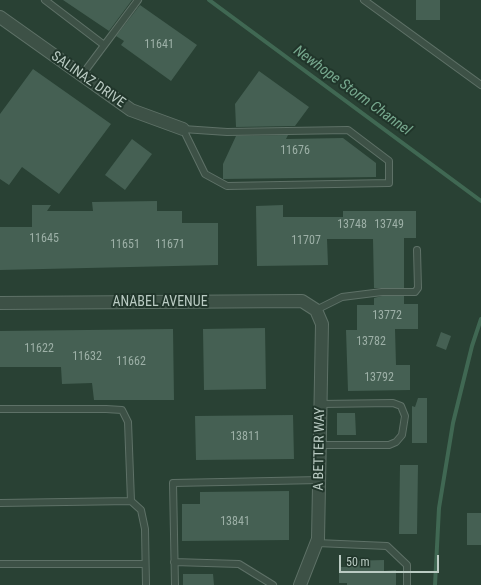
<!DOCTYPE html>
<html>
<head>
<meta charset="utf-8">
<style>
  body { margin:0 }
  #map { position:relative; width:481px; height:585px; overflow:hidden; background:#294134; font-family:"Roboto Condensed",sans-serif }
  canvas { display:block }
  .scale { position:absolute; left:339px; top:555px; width:100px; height:18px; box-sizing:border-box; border:2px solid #bacbc3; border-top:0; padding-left:5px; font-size:12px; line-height:14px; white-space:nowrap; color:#bacbc3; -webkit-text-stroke:3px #21362b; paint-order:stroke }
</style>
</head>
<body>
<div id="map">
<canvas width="481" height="585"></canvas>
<div class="scale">50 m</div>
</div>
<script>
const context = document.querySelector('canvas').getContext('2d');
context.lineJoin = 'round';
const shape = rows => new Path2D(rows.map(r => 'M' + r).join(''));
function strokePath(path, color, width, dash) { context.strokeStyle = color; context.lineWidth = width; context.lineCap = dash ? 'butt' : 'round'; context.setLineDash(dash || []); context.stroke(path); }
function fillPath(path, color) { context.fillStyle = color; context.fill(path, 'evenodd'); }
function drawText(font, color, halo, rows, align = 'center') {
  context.font = font + ' "Roboto Condensed",sans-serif'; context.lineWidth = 4; context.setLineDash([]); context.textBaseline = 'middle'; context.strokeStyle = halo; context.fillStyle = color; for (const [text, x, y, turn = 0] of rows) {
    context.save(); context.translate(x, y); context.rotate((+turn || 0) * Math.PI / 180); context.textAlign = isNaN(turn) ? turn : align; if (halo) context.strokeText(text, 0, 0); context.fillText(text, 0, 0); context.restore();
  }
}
const stream = shape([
  [209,0,481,201],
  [435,585,439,508,453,423,472,346,481,319]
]);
const building = shape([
  [63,0,132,0,109,31],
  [416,0,440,0,440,20,416,20],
  [140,5,197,45,171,81,121,45,124,41,116,36],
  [33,69,111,124,59,194,22,167,9,185,0,179,0,114],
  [259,71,309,107,295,126,236,127,235,104],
  [288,135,286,139,343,138,376,163,376,177,223,179,223,164,236,136],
  [132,139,152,154,125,190,105,175],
  [157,201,157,211,182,211,182,223,218,223,218,265,0,270,0,227,32,227,32,205,51,205,47,211,93,211,92,202],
  [283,205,283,217,343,217,343,211,416,211,416,238,404,238,404,288,374,288,373,239,327,239,328,265,257,266,256,206],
  [382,296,404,296,404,304,418,304,418,329,395,329,396,365,410,365,410,390,348,391,346,330,357,330,357,305,374,305,374,298],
  [265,328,266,389,204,390,203,329],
  [173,329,174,400,94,400,92,383,62,384,61,367,0,367,0,331],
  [441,332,451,336,446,350,436,346],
  [418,398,427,398,427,443,412,443,412,406,415,407],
  [337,413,355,413,356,435,337,435],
  [293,415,294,459,196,460,195,416],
  [400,465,418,465,417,534,399,534],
  [289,491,289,540,182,541,182,504,200,504,200,492],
  [467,513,481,513,481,545,467,545],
  [384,560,384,571,396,570,396,585,347,585,347,583,339,583,339,567,347,567,347,561],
  [183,574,213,574,214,585,183,585]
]);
const lane = shape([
  [45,0,104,45],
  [364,0,481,85],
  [82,75,138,0],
  [183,129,227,132,348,130,389,161,389,183,227,186,205,174,183,129],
  [316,310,342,297,382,292,415,292,418,288,417,250],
  [0,409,106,409,122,410,128,422,131,501],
  [321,445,389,445,396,442,402,435,405,416,401,406,393,403,321,404],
  [0,503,131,501,141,510,145,529,146,585],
  [317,543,387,546,407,565,407,585],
  [174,562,239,564,273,585],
  [0,564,145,564],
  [175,585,173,483,320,480]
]);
const street = shape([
  [0,17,131,110,183,129],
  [0,303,302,301,316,310,322,324,318,539,300,585]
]);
const numberNames = [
  ["11641",159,45],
  ["11676",295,151],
  ["13748",352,225],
  ["13749",389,225],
  ["11645",44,239],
  ["11707",306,241],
  ["11651",125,245],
  ["11671",170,245],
  ["13772",387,316],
  ["13782",371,342],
  ["11622",39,349],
  ["11632",87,357],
  ["11662",131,362],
  ["13792",379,378],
  ["13811",245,437],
  ["13841",235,522]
];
const streetNames = [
  ["SALINAZ DRIVE",88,80,35],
  ["ANABEL AVENUE",160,302],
  ["A BETTER WAY",320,449,-89]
];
const waterNames = [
  ["Newhope Storm Channel",352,91,36]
];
strokePath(stream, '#406853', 4);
fillPath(building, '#456053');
strokePath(lane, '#5e7167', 8);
strokePath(street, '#5e7167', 14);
strokePath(lane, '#3d5146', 6);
strokePath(street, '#3d5146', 12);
drawText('12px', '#9db0a7', null, numberNames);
drawText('14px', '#bacbc3', '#21362b', streetNames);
drawText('italic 15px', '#76a78d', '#21362b', waterNames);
</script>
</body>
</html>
